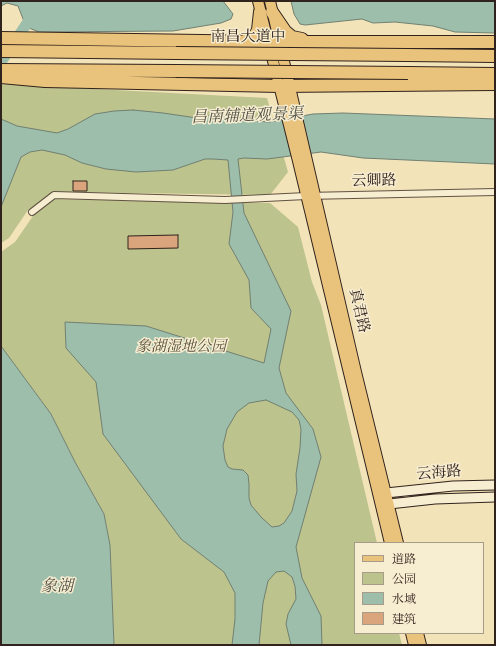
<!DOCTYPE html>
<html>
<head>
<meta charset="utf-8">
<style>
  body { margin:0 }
  #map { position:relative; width:496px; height:646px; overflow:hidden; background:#f2e3b8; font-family:"IM FELL DW Pica","Noto Serif SC",serif }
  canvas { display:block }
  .frame { position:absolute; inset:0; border:2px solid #30221c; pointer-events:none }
  .legend { position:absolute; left:354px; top:542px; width:130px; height:92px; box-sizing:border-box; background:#f7edd1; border:1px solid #a79c89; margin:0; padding:5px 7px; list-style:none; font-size:12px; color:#30221c }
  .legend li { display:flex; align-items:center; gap:8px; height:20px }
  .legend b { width:20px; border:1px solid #a79c89 }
</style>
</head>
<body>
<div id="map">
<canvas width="496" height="646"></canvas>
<div class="frame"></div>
<ul class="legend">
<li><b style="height:5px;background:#e9c27c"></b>道路</li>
<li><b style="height:11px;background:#bdc38d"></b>公园</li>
<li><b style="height:11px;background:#9cbeab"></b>水域</li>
<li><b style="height:11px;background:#daa57d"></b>建筑</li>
</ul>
</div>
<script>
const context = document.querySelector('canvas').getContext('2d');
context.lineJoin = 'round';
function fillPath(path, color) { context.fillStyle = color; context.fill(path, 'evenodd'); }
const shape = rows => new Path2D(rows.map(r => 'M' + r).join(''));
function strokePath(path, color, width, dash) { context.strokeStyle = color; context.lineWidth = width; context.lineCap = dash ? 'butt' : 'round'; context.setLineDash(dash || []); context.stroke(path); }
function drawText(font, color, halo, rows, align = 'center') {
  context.font = font + ' "IM FELL DW Pica","Noto Serif SC",serif'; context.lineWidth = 3; context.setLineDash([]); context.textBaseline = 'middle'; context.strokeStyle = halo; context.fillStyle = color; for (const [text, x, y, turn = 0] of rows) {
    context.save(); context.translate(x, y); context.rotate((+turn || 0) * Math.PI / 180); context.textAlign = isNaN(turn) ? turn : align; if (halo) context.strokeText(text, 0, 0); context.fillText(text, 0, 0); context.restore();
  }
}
const green = shape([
  [1,84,267,98,288,172,270,195,55,192,28,210,9,238,1,243],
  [50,199,270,203,298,227,312,282,321,305,377,543,355,543,355,633,399,633,402,645,114,645,110,545,104,514,75,462,51,414,1,346,1,252,15,242,33,216]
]);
const water = shape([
  [1,1,223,1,233,14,231,19,221,23,173,31,39,32,29,28,25,24,18,6,7,3,1,6,1,1],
  [291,1,495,1,495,33,455,32,433,26,395,22,373,23,362,19,305,25,300,24,294,14,291,1],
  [133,110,163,113,197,118,219,114,256,121,269,122,313,114,343,113,495,119,495,164,363,158,321,152,267,159,244,158,238,159,244,213,291,311,279,368,286,393,313,429,321,457,296,547,302,578,321,616,322,645,291,645,286,624,288,614,296,599,295,586,292,577,284,571,276,572,268,581,263,603,259,645,232,645,235,619,235,593,224,572,181,539,103,434,96,382,66,348,65,322,146,326,264,363,271,329,251,308,249,280,229,244,233,212,228,160,213,159,205,159,173,170,136,172,106,169,82,163,65,155,42,150,30,152,21,157,1,207,1,119,17,126,57,133,68,129,95,114,114,111,133,110],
  [266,400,292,412,299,420,301,429,300,448,296,474,297,491,292,511,284,523,279,526,272,527,261,517,251,505,249,498,249,484,248,475,243,470,232,469,228,467,225,460,223,446,227,429,237,412,249,403,266,400],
  [1,346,51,414,75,462,104,514,110,545,114,645,1,645,1,346]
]);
const river = shape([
  [1,62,42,1]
]);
const building = shape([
  [73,181,87,181,87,191,73,191,73,181],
  [178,235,178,248,128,249,128,236,178,235]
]);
const street = shape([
  [32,212,54,195,225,200,306,196,495,192]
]);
const secondary = shape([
  [386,493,453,486,495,485],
  [389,504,435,499,495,497]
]);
const primary = shape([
  [258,1,298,161,390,543],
  [270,1,356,372,398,543],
  [411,633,414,645],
  [418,633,421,645]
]);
const highway = shape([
  [272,12,285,31,292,37,302,39],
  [1,38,268,42,495,42],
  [245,41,254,37,258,30,260,12],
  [1,51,176,53],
  [407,55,495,56],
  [1,70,176,71],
  [408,73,495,74],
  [1,77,45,81,279,86,495,84]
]);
const highwayBridge = shape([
  [176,53,407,55],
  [176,71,408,73]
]);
const streetNames = [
  ["南昌大道中",248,38],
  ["云卿路",374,182,-1],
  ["真君路",358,311,77],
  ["云海路",439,474,-5]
];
const parkNames = [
  ["象湖湿地公园",181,348]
];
const waterNames = [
  ["昌南辅道观景渠",247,117,-2],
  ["象湖",57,588]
];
fillPath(green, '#bdc38d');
fillPath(water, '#9cbeab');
strokePath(water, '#718072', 1);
strokePath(river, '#9cbeab', 11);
fillPath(building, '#daa57d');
strokePath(building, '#30221c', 1);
strokePath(street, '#605243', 8);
strokePath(secondary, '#30221c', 11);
strokePath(primary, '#30221c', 12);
strokePath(highway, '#30221c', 14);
strokePath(street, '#f7edd1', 6);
strokePath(secondary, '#f7edd1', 9);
strokePath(primary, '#e9c27c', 10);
strokePath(highway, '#e9c27c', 12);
strokePath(highwayBridge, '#30221c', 14, []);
strokePath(highwayBridge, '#e9c27c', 12);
drawText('15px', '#30221c', '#f7edd1', streetNames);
drawText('italic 15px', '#5a523e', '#f7edd1', parkNames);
drawText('italic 16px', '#505147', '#f7edd1', waterNames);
</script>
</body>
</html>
